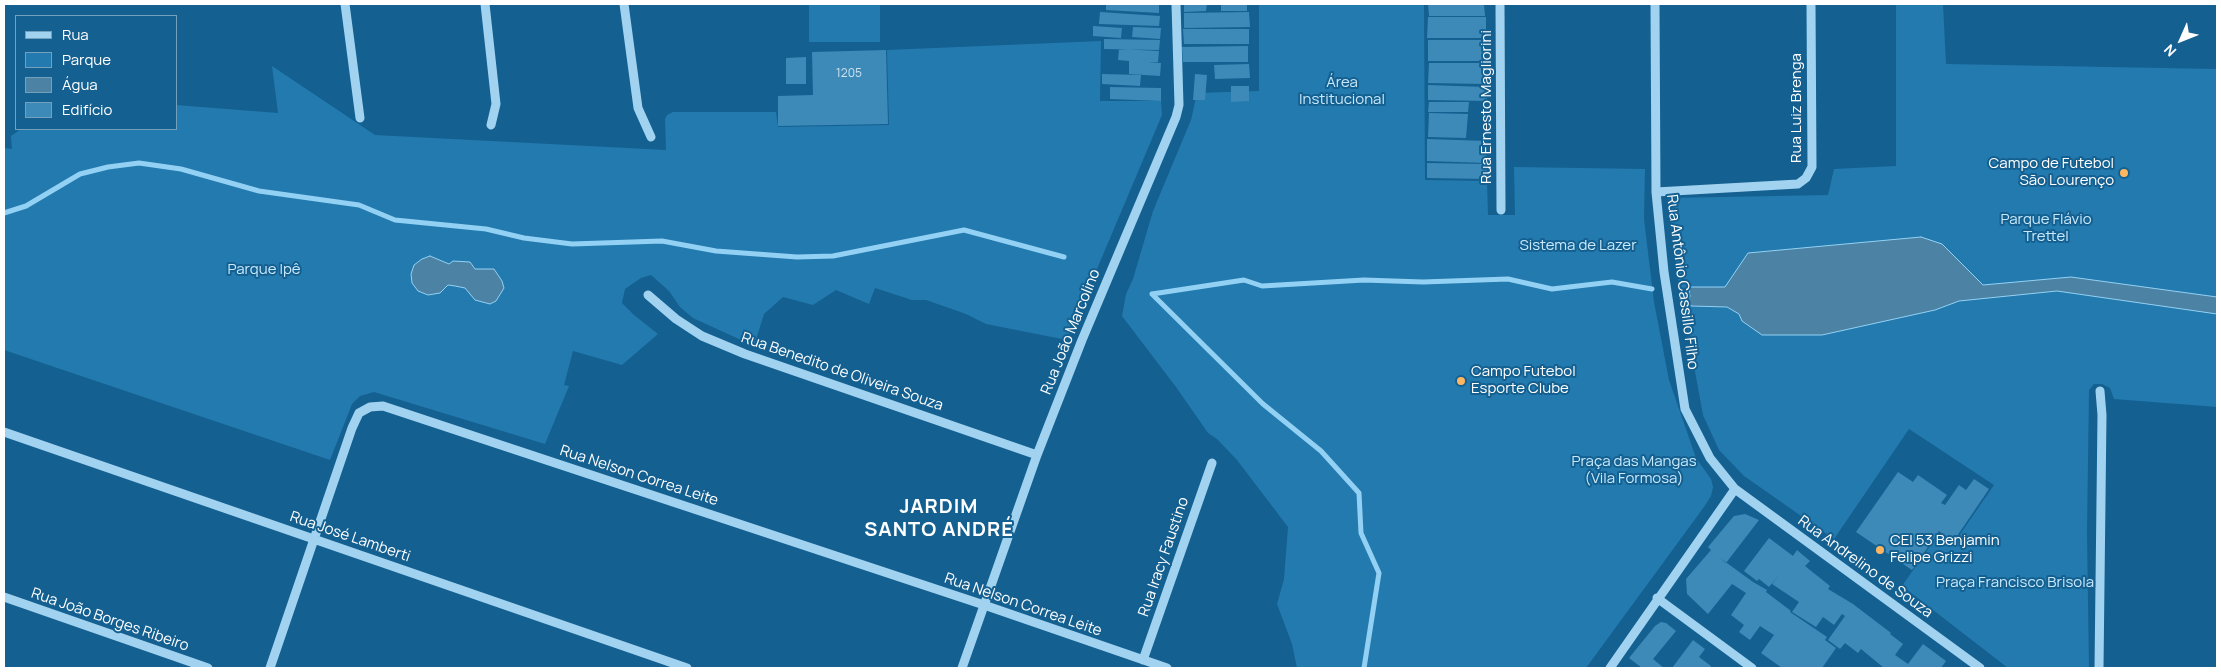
<!DOCTYPE html>
<html>
<head>
<meta charset="utf-8">
<style>
  body { margin:0 }
  #map { position:relative; width:2221px; height:672px; overflow:hidden; background:#146091; font-family:Manrope,sans-serif }
  canvas { display:block }
  .frame { position:absolute; inset:0; border:5px solid #fff; pointer-events:none }
  .legend { position:absolute; left:15px; top:15px; width:162px; height:115px; box-sizing:border-box; background:#146091; border:1px solid #72a0bd; margin:0; padding:6px 9px; list-style:none; font-size:15px; color:#fff }
  .legend li { display:flex; align-items:center; gap:10px; height:25px }
  .legend b { width:25px; border:1px solid #72a0bd }
  .north { position:absolute; left:2156px; top:15px; width:50px; height:50px; -webkit-text-stroke:4px #146091; paint-order:stroke; rotate:226deg; font-size:14px; font-weight:700; line-height:20px; text-align:center; color:#fff }
  .north::after { content:''; display:block; margin:auto; width:18px; height:22px; background:#fff; clip-path:polygon(50% 0,100% 100%,50% 72%,0 100%) }
</style>
</head>
<body>
<div id="map">
<canvas width="2221" height="672"></canvas>
<div class="frame"></div>
<ul class="legend">
<li><b style="height:6px;background:#a1d3f1"></b>Rua</li>
<li><b style="height:14px;background:#237aae"></b>Parque</li>
<li><b style="height:14px;background:#4c83a5"></b>Água</li>
<li><b style="height:14px;background:#3d8ab9"></b>Edifício</li>
</ul>
<div class="north">N</div>
</div>
<script>
const context = document.querySelector('canvas').getContext('2d');
context.lineJoin = 'round';
function fillPath(path, color) { context.fillStyle = color; context.fill(path, 'evenodd'); }
const shape = rows => new Path2D(rows.map(r => 'M' + r).join(''));
function strokePath(path, color, width, dash) { context.strokeStyle = color; context.lineWidth = width; context.lineCap = dash ? 'butt' : 'round'; context.setLineDash(dash || []); context.stroke(path); }
function drawText(font, color, halo, rows, align = 'center') {
  context.font = font + ' Manrope,sans-serif'; context.lineWidth = 4; context.setLineDash([]); context.textBaseline = 'middle'; context.strokeStyle = halo; context.fillStyle = color; for (const [text, x, y, turn = 0] of rows) {
    context.save(); context.translate(x, y); context.rotate((+turn || 0) * Math.PI / 180); context.textAlign = isNaN(turn) ? turn : align; if (halo) context.strokeText(text, 0, 0); context.fillText(text, 0, 0); context.restore();
  }
}
const green = shape([
  [809,4,880,4,880,42,809,42],
  [1259,4,1424,4,1425,180,1487,181,1488,215,1515,215,1514,167,1645,169,1644,219,1654,302,1669,380,1696,458,1711,479,1713,487,1711,496,1704,507,1586,668,1297,668,1292,644,1277,604,1284,579,1288,527,1237,460,1217,439,1208,433,1176,387,1122,316,1126,294,1133,279,1153,211,1191,120,1197,93,1259,91],
  [1896,4,1943,4,1946,64,2217,69,2217,407,2114,399,2110,388,2102,384,2094,384,2089,390,2087,533,2089,668,2008,668,1902,586,1939,533,1954,543,1994,485,1909,429,1834,539,1744,476,1719,450,1703,415,1676,268,1668,198,1828,195,1834,169,1896,166],
  [1101,41,1100,101,1161,101,1162,115,1067,340,986,324,966,314,926,300,912,300,875,288,869,304,836,290,813,305,783,297,764,314,754,346,693,318,680,307,669,291,651,275,641,278,625,289,622,303,634,315,658,334,622,365,573,351,564,385,569,386,545,444,374,392,360,396,352,404,330,460,4,350,4,148,12,149,11,136,21,129,176,129,176,105,278,113,272,66,375,135,666,150,665,119,667,115,673,112,776,112,778,127,889,125,887,50]
]);
const water = shape([
  [1921,237,1942,244,1983,285,2071,277,2217,297,2217,314,2057,291,1959,301,1935,310,1822,335,1762,335,1742,321,1739,314,1727,307,1691,306,1688,300,1690,287,1725,287,1748,253,1921,237],
  [430,256,449,264,453,261,470,262,475,269,494,269,502,281,504,288,496,301,490,304,475,300,465,288,455,286,448,285,440,293,428,295,418,291,412,283,411,274,414,265,422,259,430,256]
]);
const stream = shape([
  [4,213,26,206,80,174,108,167,139,163,181,169,259,191,359,205,395,220,486,229,524,238,572,244,662,241,716,251,797,257,833,256,964,230,1064,257],
  [1152,294,1244,280,1262,286,1364,280,1423,282,1508,279,1552,289,1612,282,1652,289],
  [1152,294,1263,404,1321,451,1359,493,1361,533,1379,573,1364,668],
  [1683,295,1688,296]
]);
const building = shape([
  [1106,4,1159,4,1159,13,1106,10],
  [1184,4,1207,4,1206,11,1184,12],
  [1221,4,1247,4,1247,11,1221,11],
  [1428,4,1484,4,1485,16,1429,16],
  [1100,12,1160,16,1159,26,1099,24],
  [1249,12,1250,27,1184,28,1184,13],
  [1428,17,1486,17,1486,38,1427,38],
  [1093,26,1122,28,1121,38,1093,36],
  [1133,27,1161,28,1160,39,1132,37],
  [1183,29,1249,29,1249,44,1184,44],
  [1104,39,1160,40,1159,50,1104,49],
  [1428,40,1486,40,1486,61,1428,61],
  [1248,46,1248,62,1183,62,1182,47],
  [1119,49,1159,51,1158,62,1148,62,1161,63,1160,76,1129,74,1129,61,1118,60],
  [886,50,888,124,778,126,778,96,813,95,812,52],
  [806,57,806,84,786,84,786,58],
  [1429,63,1486,63,1485,84,1428,83],
  [1249,64,1250,78,1215,79,1214,65],
  [1102,74,1141,75,1140,86,1102,84],
  [1195,74,1207,75,1205,100,1193,100],
  [1428,85,1487,87,1487,101,1428,100],
  [1231,86,1249,86,1249,101,1231,102],
  [1110,87,1161,88,1161,101,1110,99],
  [1429,102,1469,102,1468,112,1428,112],
  [1429,113,1468,114,1466,138,1428,137],
  [1427,139,1487,141,1486,163,1427,161],
  [1427,163,1487,164,1487,179,1427,178],
  [1898,472,1913,482,1918,475,1947,495,1941,503,1945,505,1959,485,1966,490,1974,479,1989,489,1953,542,1939,531,1912,570,1856,532],
  [1745,514,1759,520,1726,563,1720,558,1753,582,1767,590,1766,592,1791,611,1790,612,1827,637,1825,640,1836,648,1822,668,1782,668,1761,653,1774,635,1760,626,1750,640,1739,632,1744,625,1731,615,1746,593,1732,584,1708,614,1687,594,1686,579,1711,550,1708,547,1734,516],
  [1769,538,1793,556,1797,550,1810,561,1805,566,1830,586,1828,589,1853,604,1891,633,1890,634,1903,644,1895,655,1908,664,1923,644,1946,661,1941,668,1884,668,1861,649,1858,653,1845,643,1840,649,1828,640,1845,616,1842,614,1834,625,1823,617,1816,627,1792,612,1799,602,1772,584,1780,574,1769,587,1759,579,1757,581,1744,571],
  [1661,622,1666,623,1676,631,1653,659,1664,668,1642,668,1629,658,1655,626],
  [1693,640,1705,649,1699,657,1711,666,1710,668,1672,668]
]);
const minor = shape([
  [345,4,360,118],
  [485,4,496,104,491,125],
  [624,4,638,108,651,137],
  [1500,4,1501,210],
  [1655,4,1656,192,1664,272,1685,409,1710,458,1735,489,1980,668],
  [1656,192,1798,184,1806,178,1812,167,1811,4],
  [648,295,676,319,702,336,745,354,1037,455],
  [4,432,687,668],
  [4,597,208,668],
  [1657,598,1752,668],
  [1143,660,1212,463],
  [270,668,352,428,359,413,370,407,383,406,984,605,1167,668],
  [962,668,1037,455,1082,340,1176,117,1179,105,1176,4],
  [1610,668,1735,489],
  [2099,668,2102,415,2100,391]
]);
const markers = [
  [2124,173,5,"#ffb661"],
  [1461,381,5,"#ffb661"],
  [1880,550,5,"#ffb661"]
];
const numberNames = [
  ["1205",849,74]
];
const parkNames = [
  ["Área",1342,83],
  ["Institucional",1342,100],
  ["Parque Flávio",2046,220],
  ["Trettel",2046,237],
  ["Sistema de Lazer",1578,246],
  ["Parque Ipê",264,270],
  ["Praça das Mangas",1634,462],
  ["(Vila Formosa)",1634,479],
  ["Praça Francisco Brisola",2015,583]
];
const streetNames = [
  ["Rua Ernesto Magliorini",1487,107,-90],
  ["Rua Luiz Brenga",1797,108,-90],
  ["Rua Antônio Cassillo Filho",1682,282,83],
  ["Rua João Marcolino",1071,332,-68],
  ["Rua Benedito de Oliveira Souza",842,372,19],
  ["Rua Nelson Correa Leite",639,476,18],
  ["Rua José Lamberti",350,537,19],
  ["Rua Iracy Faustino",1164,557,-71],
  ["Rua Andrelino de Souza",1865,567,36],
  ["Rua Nelson Correa Leite",1023,605,19],
  ["Rua João Borges Ribeiro",110,620,19]
];
const poiNames = [
  ["Campo de Futebol",2114,164,"right"],
  ["São Lourenço",2114,181,"right"],
  ["Campo Futebol",1471,372],
  ["Esporte Clube",1471,389],
  ["CEI 53 Benjamin",1890,541],
  ["Felipe Grizzi",1890,558]
];
const districtNames = [
  ["JARDIM",939,507],
  ["SANTO ANDRÉ",939,530]
];
fillPath(green, '#237aae');
fillPath(water, '#4c83a5');
strokePath(water, '#93d1f4', 1);
strokePath(stream, '#93d1f4', 5);
fillPath(building, '#3d8ab9');
strokePath(minor, '#a1d3f1', 9);
for (const [x, y, r, color] of markers) { const dot = new Path2D(); dot.arc(x, y, r, 0, 2 * Math.PI); context.fillStyle = color; context.fill(dot); strokePath(dot, '#146091', 2); }
drawText('12px', '#cee2ee', null, numberNames);
drawText('15px', '#c8e9fc', '#146091', parkNames);
drawText('15px', '#fff', '#146091', streetNames);
drawText('15px', '#fff', '#146091', poiNames, 'left');
context.letterSpacing = '1px';
drawText('bold 20px', '#fff', '#146091', districtNames);
context.letterSpacing = '0px';
</script>
</body>
</html>
